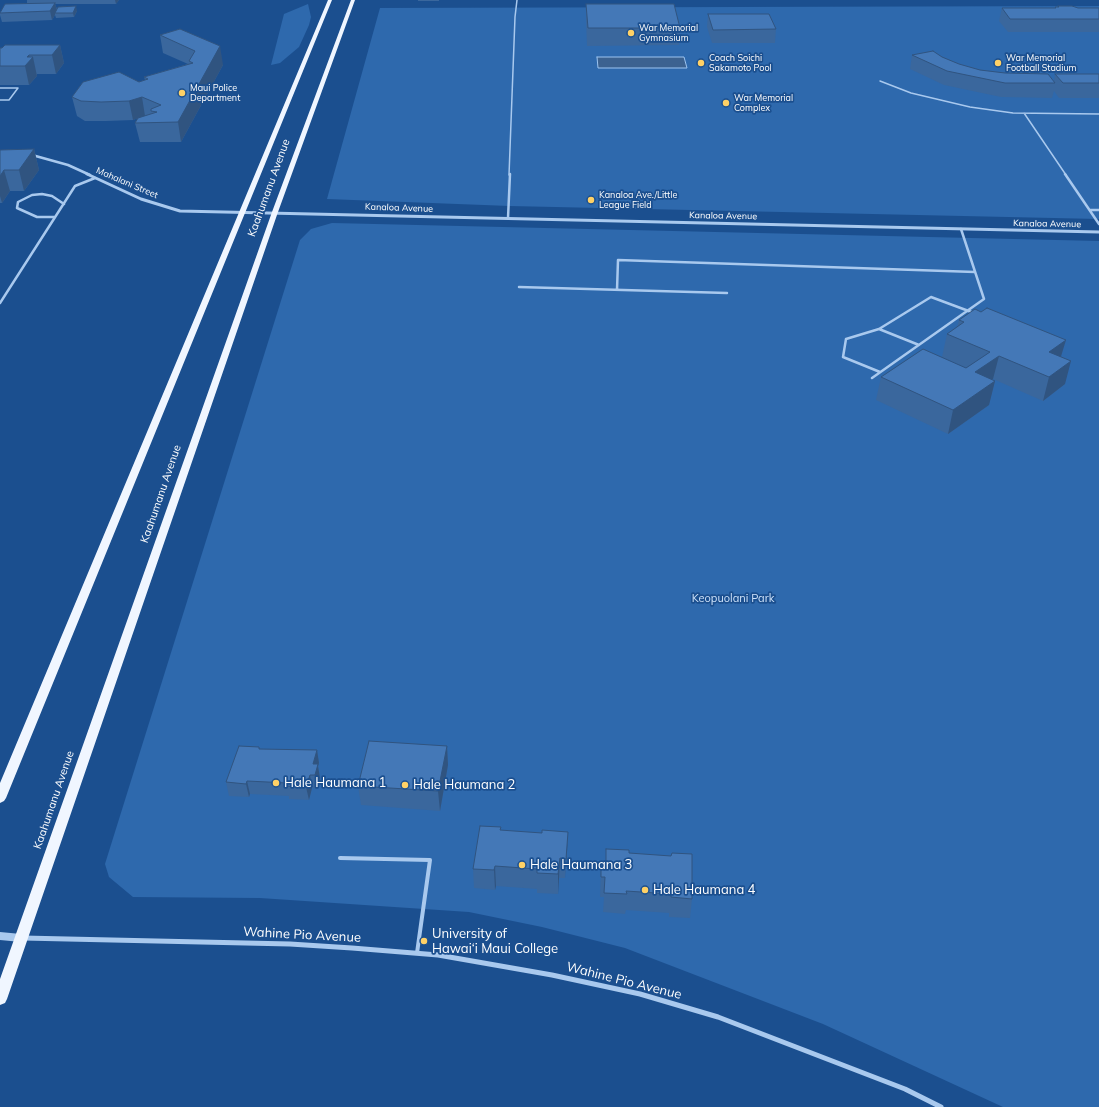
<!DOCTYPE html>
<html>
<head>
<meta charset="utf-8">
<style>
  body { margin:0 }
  canvas { display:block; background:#1b4f8f }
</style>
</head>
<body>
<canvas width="1099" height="1107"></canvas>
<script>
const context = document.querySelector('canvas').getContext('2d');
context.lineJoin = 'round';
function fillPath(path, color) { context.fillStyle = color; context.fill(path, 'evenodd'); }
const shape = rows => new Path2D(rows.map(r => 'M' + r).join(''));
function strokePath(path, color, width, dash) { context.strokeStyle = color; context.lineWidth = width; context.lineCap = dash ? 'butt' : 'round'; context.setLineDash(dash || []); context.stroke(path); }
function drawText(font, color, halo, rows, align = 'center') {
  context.font = font + ' Mulish,sans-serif'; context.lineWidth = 3.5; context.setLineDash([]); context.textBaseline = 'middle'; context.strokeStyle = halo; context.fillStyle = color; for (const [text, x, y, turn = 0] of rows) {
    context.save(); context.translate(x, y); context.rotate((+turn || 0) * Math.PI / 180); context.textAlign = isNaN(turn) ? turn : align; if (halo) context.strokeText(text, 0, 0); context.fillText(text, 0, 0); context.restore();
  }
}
const green = shape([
  [308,4,311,17,309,25,299,47,280,63,271,65,284,14],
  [1099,6,1099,219,510,206,327,199,380,8],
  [332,223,1099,241,1099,1107,1003,1107,823,1024,625,948,542,927,469,912,260,898,133,897,109,877,105,864,300,240,311,229]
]);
const water = shape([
  [597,57,684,57,687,68,598,68,597,57]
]);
const serviceFar2 = shape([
  [880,81,911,93,970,107,1013,113,1099,114],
  [0,88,18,88,9,100,0,100],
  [1024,113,1066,175],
  [509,175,515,17,517,0]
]);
const serviceFar1 = shape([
  [1065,174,1099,224],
  [1090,210,1099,210],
  [55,217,37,217,17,208,18,202,32,195,42,194,52,196,64,204],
  [508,218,510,174],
  [519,287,727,293],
  [617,290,618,260,975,272],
  [0,303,75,186,95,178],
  [879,329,846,339,843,357,880,372],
  [919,345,879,329,931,297,974,313],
  [872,378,984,299,961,229]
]);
const service = shape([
  [340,858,430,860,417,953]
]);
const minorFar2 = shape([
  [32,155,68,165,90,175]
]);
const minorFar1 = shape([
  [87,174,141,199,180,211,1099,232]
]);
const minor = shape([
  [23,938,290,944,352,948,438,955,552,975,640,994,718,1017,905,1089,941,1107]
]);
const tertiary = shape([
  [0,932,21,934,24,935,26,938,24,941,21,942,0,940,0,932]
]);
const primary = shape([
  [328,0,332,0,6,798,4,801,0,803,0,783,328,0],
  [351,0,355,0,278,212,7,999,5,1003,0,1005,0,979,272,212,351,0]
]);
const wall = shape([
  [27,0,119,0,116,4,55,4,57,9,77,11,74,17,56,18,55,15,52,20,2,22,0,15,0,12,27,4],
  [418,0,439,0,439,1,418,1],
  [586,4,680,28,679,45,587,46,586,21],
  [1058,6,1099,19,1099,32,1008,32,999,21,1002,8,1055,8,1055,7,1058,7],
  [708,14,776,29,775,43,712,43,707,27],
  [180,29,223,65,181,142,140,142,135,123,138,118,133,120,106,121,85,121,77,116,72,97,139,82,145,80,144,77,188,64,163,53,160,35],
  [60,45,64,63,56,74,37,74,37,76,29,85,0,85,0,48],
  [912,55,942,57,959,64,980,70,1054,81,1055,74,1099,74,1099,98,1059,98,1054,91,1052,98,1001,97,944,85,910,69],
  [34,149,39,170,24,191,10,191,2,203,0,203,0,150],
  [959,320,1061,356,1065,384,1043,401,993,379,992,380,995,381,989,405,948,434,876,400,881,377,966,368,967,368,942,357,947,334,957,327],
  [447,746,448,765,440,811,361,805,358,786],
  [259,747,260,749,317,750,319,763,318,766,320,778,317,789,312,788,309,800,289,799,289,796,250,794,249,797,229,796,226,782],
  [501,827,501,830,567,851,565,878,559,878,558,894,537,893,537,889,496,886,495,890,474,888,473,869],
  [629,853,692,899,690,918,669,917,669,913,626,910,625,914,603,912,604,897,600,897,601,864,606,864]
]);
const shadedWall = shape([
  [115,0,119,0,116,4],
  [55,3,57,11,55,13,55,15,52,20,50,11],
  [76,6,77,11,74,17,73,13],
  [60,45,64,63,56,74,52,55],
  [220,46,223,65,181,142,178,122],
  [29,55,30,60,33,57,37,76,29,85,25,66,27,57],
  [142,97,145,116,133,120,129,101],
  [34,149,39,170,24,191,19,170],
  [4,170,10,191,2,203,0,196,0,176],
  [1066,340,1059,363,1043,375,1049,352],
  [999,356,993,379,969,396,975,372],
  [1071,361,1065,384,1043,401,1049,377],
  [995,381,989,405,948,434,953,410],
  [447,746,448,765,440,811,438,791],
  [317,750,319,763,318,766,320,778,317,789,313,764],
  [310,775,312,788,309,800,306,787],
  [247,781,250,794,249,797,246,784],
  [568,832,567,851,565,878,566,859],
  [560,858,559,878,558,894,558,874],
  [495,866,496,886,495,890,494,870]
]);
const building = shape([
  [55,3,50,11,0,13,5,4,55,3],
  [586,4,674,4,680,28,588,28,586,4],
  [76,6,73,13,55,13,58,7,76,6],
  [1058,6,1072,6,1078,8,1099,8,1099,19,1010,19,1002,8,1056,8,1055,7,1059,7,1058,6],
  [708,14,769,14,776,29,713,30,708,14],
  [180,29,220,46,178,122,135,123,138,118,157,112,151,111,151,109,161,105,142,97,129,101,101,102,81,101,72,97,83,82,119,72,139,82,148,79,144,77,193,63,189,61,195,51,160,35,180,29],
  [5,45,60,45,52,55,29,55,27,57,33,57,25,66,0,66,0,48,2,48,5,45],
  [933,51,942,57,959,64,980,70,1005,73,1048,74,1055,83,1005,83,947,71,912,55,933,51],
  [1055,74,1099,74,1099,83,1063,83,1055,74],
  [34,149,19,170,4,170,0,176,0,150,34,149],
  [987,308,1066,340,1049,352,1071,361,1049,377,999,356,975,372,995,381,953,410,881,377,923,349,966,368,990,352,947,334,964,322,959,320,975,309,981,312,987,308],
  [369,741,447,746,438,791,358,786,369,741],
  [239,746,259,747,259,749,317,750,313,764,318,764,315,775,310,775,306,787,287,786,288,783,247,781,246,784,226,782,239,746],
  [480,826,501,827,500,830,542,833,542,830,568,832,566,859,560,858,558,874,537,873,537,869,495,866,494,870,473,869,480,826],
  [606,849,629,850,629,853,671,856,672,853,692,854,692,899,671,897,671,894,626,891,627,894,604,893,605,877,601,877,601,864,606,864,606,849]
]);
const markers = [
  [631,33,4,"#ffd166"],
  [701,63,4,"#ffd166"],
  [998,63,4,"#ffd166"],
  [182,93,4,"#ffd166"],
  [726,103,4,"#ffd166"],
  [591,200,4,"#ffd166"],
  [276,783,4,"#ffd166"],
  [405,785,4,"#ffd166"],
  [522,865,4,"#ffd166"],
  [645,890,4,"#ffd166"],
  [424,941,4,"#ffd166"]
];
const farPoinames = [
  ["War Memorial",639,28],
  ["Gymnasium",639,38],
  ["Coach Soichi",709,58],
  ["Sakamoto Pool",709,68],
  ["War Memorial",1006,58],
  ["Football Stadium",1006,68],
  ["Maui Police",190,88],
  ["Department",190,98],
  ["War Memorial",734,98],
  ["Complex",734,108],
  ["Kanaloa Ave./Little",599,195],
  ["League Field",599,205]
];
const farStreetnames = [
  ["Mahalani Street",127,183,23],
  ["Kanaloa Avenue",399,208,2],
  ["Kanaloa Avenue",723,216,1],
  ["Kanaloa Avenue",1047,224,1]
];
const streetNames = [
  ["Kaahumanu Avenue",269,188,-70],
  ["Kaahumanu Avenue",161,494,-71],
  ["Kaahumanu Avenue",54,800,-71]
];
const parkNames = [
  ["Keopuolani Park",733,599]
];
const nearPoinames = [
  ["Hale Haumana 1",284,783],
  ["Hale Haumana 2",413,785],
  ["Hale Haumana 3",530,865],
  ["Hale Haumana 4",653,890],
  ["University of",432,934],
  ["Hawai‘i Maui College",432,949]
];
const nearStreetnames = [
  ["Wahine Pio Avenue",302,935,3],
  ["Wahine Pio Avenue",624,981,14]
];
fillPath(green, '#2e69ad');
fillPath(water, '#3c6290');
strokePath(water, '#9cc4f0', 1);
strokePath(serviceFar2, '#a9c9ee', 1.5);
strokePath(serviceFar1, '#a9c9ee', 2.5);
strokePath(service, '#a9c9ee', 4);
strokePath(minorFar2, '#a9c9ee', 2.5);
strokePath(minorFar1, '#a9c9ee', 3);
strokePath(minor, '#a9c9ee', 5);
fillPath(tertiary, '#a9c9ee');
fillPath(primary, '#f0f6ff');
fillPath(wall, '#3a679d');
fillPath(shadedWall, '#305480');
fillPath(building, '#4478b7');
strokePath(building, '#305480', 1);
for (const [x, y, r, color] of markers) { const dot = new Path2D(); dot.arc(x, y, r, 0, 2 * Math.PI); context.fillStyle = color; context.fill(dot); strokePath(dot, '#1b4f8f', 1.5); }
drawText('9px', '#fff', '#1b4f8f', farPoinames, 'left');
drawText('9px', '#fff', '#1b4f8f', farStreetnames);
drawText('11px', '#fff', '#1b4f8f', streetNames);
drawText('11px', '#cfe3fa', '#1b4f8f', parkNames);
drawText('13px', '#fff', '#1b4f8f', nearPoinames, 'left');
drawText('13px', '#fff', '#1b4f8f', nearStreetnames);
</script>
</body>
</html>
